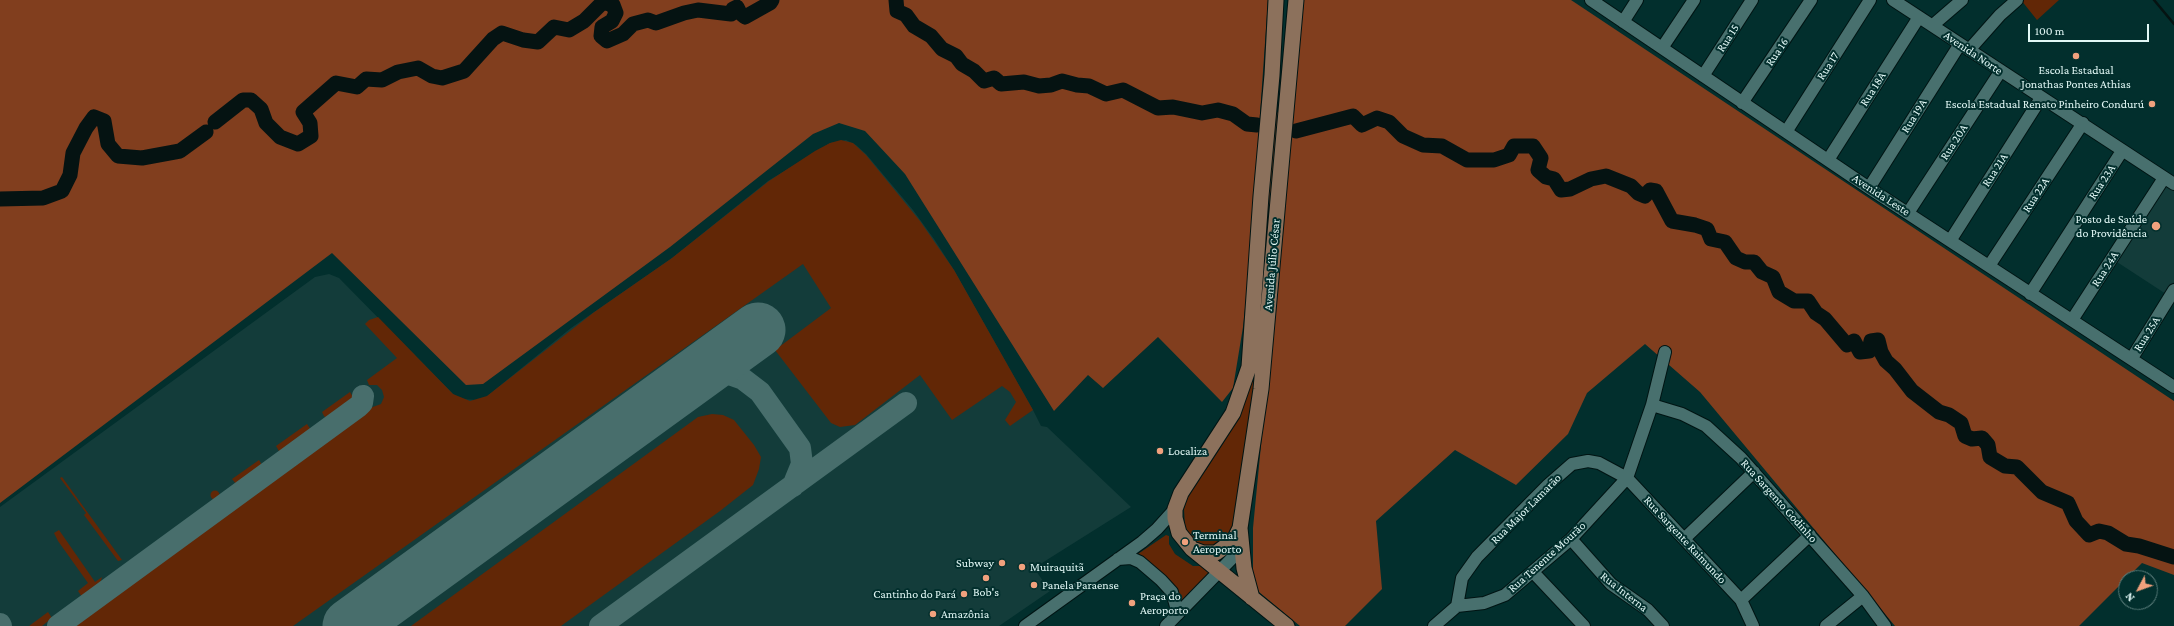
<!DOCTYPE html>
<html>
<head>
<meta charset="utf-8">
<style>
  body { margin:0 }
  #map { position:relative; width:2174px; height:626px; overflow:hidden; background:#022f2d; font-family:"Crimson Pro",serif }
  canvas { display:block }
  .north { position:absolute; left:2118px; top:570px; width:40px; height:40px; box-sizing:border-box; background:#022f2d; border:1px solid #5c7f7d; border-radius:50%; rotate:229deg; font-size:11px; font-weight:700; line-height:16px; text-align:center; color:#e2f8f6 }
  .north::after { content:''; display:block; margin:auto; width:14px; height:18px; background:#f1a17d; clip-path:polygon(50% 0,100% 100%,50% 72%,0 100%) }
  .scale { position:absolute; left:2028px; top:24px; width:121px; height:18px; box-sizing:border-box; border:2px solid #e2f8f6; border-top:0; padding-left:5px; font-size:12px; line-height:14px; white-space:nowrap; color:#e2f8f6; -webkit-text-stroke:3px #022f2d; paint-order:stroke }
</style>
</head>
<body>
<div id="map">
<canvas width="2174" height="626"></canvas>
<div class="north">N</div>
<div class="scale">100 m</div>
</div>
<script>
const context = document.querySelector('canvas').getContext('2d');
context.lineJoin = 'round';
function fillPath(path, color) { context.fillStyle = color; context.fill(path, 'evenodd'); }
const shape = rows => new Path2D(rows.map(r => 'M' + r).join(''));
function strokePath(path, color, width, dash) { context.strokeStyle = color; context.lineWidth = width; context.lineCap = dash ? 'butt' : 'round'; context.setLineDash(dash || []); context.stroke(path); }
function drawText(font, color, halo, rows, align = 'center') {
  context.font = font + ' "Crimson Pro",serif'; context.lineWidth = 4; context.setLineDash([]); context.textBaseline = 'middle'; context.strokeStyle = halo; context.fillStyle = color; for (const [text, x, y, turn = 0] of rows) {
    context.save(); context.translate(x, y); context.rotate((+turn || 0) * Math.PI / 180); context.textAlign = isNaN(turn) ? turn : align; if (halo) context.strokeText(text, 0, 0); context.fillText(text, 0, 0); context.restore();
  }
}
const built = shape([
  [846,140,856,145,866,154,913,210,934,239,954,270,1033,410,1041,426,1047,427,1131,507,1034,568,1050,591,999,626,0,626,0,507,315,277,329,274,339,278,453,394,462,399,477,400,486,397,571,328,672,258,768,181,830,143],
  [2165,185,2174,190,2174,282,2166,294,2117,262]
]);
const green = shape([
  [2021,0,2059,0,2037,20],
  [841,140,853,143,866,155,920,221,954,270,1033,410,1010,426,1005,420,1016,402,1010,392,1002,386,952,420,920,375,855,425,840,427,831,423,775,350,831,308,803,264,293,626,71,626,370,408,381,404,384,397,382,390,377,385,369,385,367,380,397,358,365,324,369,320,378,317,453,394,470,401,487,396,593,313,672,258,769,181,815,151,830,143],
  [1261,357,1236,529,1212,550,1195,543,1185,527,1184,509,1189,493,1197,479,1206,470,1229,434],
  [350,392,354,399,328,419,324,416,322,412],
  [712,414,723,415,734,420,754,445,761,457,759,469,753,485,720,511,561,626,411,626,698,417],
  [307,424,311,430,281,452,279,451,276,446],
  [259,460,262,465,261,468,236,484,232,479],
  [62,477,122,560,118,561,84,515,86,513,60,478],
  '210.5 495a4.5 4.5 0 1 1 9 0a4.5 4.5 0 1 1-9 0Z',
  [59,530,93,579,95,582,102,577,100,584,82,597,78,591,88,583,58,541,54,533],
  [1166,535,1169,536,1169,544,1175,554,1193,566,1205,566,1213,573,1181,606,1178,589,1147,560,1135,556],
  [48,612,52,618,42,626,29,626]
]);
const forest = shape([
  [0,0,1268,0,1249,271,1243,327,1233,388,1222,402,1158,337,1103,388,1088,375,1054,411,905,174,865,131,839,123,813,134,670,247,483,384,466,385,332,253,0,503],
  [1304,0,1571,0,2174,401,2174,575,2142,563,2079,626,1895,626,1700,392,1645,344,1587,393,1568,434,1516,485,1455,450,1376,521,1382,589,1345,626,1300,626,1259,592,1253,579,1253,528],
  [1275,112,1281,113,1257,350,1261,296]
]);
const stream = shape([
  [2154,0,2174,24]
]);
const river = shape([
  [896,0,897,11,906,15,914,26,931,36,942,49,956,56,962,64,974,71,984,81,994,78,1001,84,1024,82,1039,86,1051,85,1062,81,1077,85,1089,86,1106,94,1123,90,1158,108,1173,107,1202,113,1218,110,1233,114,1247,124,1257,125],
  [215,122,243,100,251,100,261,109,266,123,280,137,298,144,311,136,310,123,303,112,336,83,357,87,366,79,382,80,398,72,418,68,432,76,442,78,464,71,493,39,502,33,523,40,538,42,554,27,569,30,584,21,603,2,613,5,616,13,612,21,602,27,601,36,607,41,623,34,633,24,648,20,656,23,684,13,698,10,731,14,733,9,737,7,740,13,745,17,770,3,772,0],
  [1296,131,1353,116,1362,125,1377,118,1389,122,1403,136,1423,145,1442,146,1467,160,1494,160,1509,155,1514,146,1533,146,1541,158,1538,170,1546,177,1554,179,1561,190,1570,189,1591,179,1606,176,1631,186,1638,193,1645,196,1650,190,1656,191,1672,221,1695,225,1707,229,1711,239,1725,242,1736,258,1745,262,1754,262,1762,272,1773,277,1779,292,1794,301,1808,301,1816,313,1825,319,1847,345,1854,341,1860,352,1869,351,1871,341,1878,340,1881,352,1886,361,1895,369,1912,391,1939,412,1949,415,1961,423,1965,436,1972,439,1982,438,1988,445,1990,457,2005,466,2017,467,2042,492,2068,503,2076,521,2089,535,2099,531,2108,533,2126,544,2139,546,2174,557],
  [0,199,43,198,62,191,70,175,73,153,86,128,94,117,104,121,108,144,118,156,142,158,180,151,206,132]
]);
const taxiway = shape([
  [692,378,704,374,726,373,743,379,760,392,800,448,802,464,793,486],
  [0,624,1,626],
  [58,626,359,406,362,403,363,396],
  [600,626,906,403]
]);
const runway = shape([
  [350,626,758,330]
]);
const minor = shape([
  [1591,0,1869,188,2174,387],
  [1893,0,2174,184],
  [1623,22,1637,0],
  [1933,25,1962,0],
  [1662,48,1694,0],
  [1969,50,2000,15,2017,0],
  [1703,76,1752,0],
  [1742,103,1811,0],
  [1786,132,1870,0],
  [1828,160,1919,17],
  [1869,188,1960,44],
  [1908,213,2000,72],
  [1950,241,2041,98],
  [1989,266,2083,123],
  [2030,294,2122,151],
  [2072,320,2164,178],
  [2132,358,2174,290],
  [1652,405,1682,414,1706,426,1741,458,1863,596,1885,626],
  [1571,539,1611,584,1648,610,1663,626],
  [1684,539,1754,472],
  [1118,559,1131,558,1140,562,1161,580,1172,592,1178,614],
  [1533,572,1584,626],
  [1741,600,1810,535],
  [1457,606,1462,578,1477,557,1548,485,1572,464,1588,461,1599,463,1627,478,1741,600,1753,626],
  [1025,626,1142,542,1157,529,1175,509],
  [1166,626,1243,547],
  [1434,626,1457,606,1484,603,1505,595,1571,539,1627,478,1652,405,1665,352],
  [1826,626,1863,596]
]);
const major = shape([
  [1276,0,1272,75,1261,196,1249,367,1233,413,1181,493,1175,509,1175,518,1179,533,1192,549,1287,626],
  [1195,550,1203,553,1216,553,1234,540,1240,528],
  [1252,598,1244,568,1240,528,1261,389,1296,0]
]);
const markers = [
  [2076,56,4,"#f1a17d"],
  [2152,104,4,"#f1a17d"],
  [2156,226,5,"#f1a17d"],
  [1160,451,4,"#f1a17d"],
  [1185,542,4,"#f1a17d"],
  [1002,563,4,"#f1a17d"],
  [1022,567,4,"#f1a17d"],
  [986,578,4,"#f1a17d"],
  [1034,585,4,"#f1a17d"],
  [964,594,4,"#f1a17d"],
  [1132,603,4,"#f1a17d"],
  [933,614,4,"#f1a17d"]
];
const streetNames = [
  ["Rua 15",1728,38,-57],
  ["Rua 16",1777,52,-56],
  ["Avenida Norte",1973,53,34],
  ["Rua 17",1828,66,-57],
  ["Rua 18A",1873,89,-58],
  ["Rua 19A",1914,116,-58],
  ["Rua 20A",1954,142,-57],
  ["Rua 21A",1995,170,-57],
  ["Rua 23A",2102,182,-57],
  ["Avenida Leste",1881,195,33],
  ["Rua 22A",2036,195,-57],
  ["Avenida Júlio César",1272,265,-85],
  ["Rua 24A",2105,269,-57],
  ["Rua 25A",2147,334,-58],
  ["Rua Sargento Godinho",1779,501,48],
  ["Rua Major Lamarão",1526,509,-45],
  ["Rua Sargente Raimundo",1685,540,47],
  ["Rua Tenente Mourão",1547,557,-42],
  ["Rua Interna",1624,592,38]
];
const poiNames = [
  ["Escola Estadual",2076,70,"center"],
  ["Jonathas Pontes Athias",2076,84,"center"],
  ["Escola Estadual Renato Pinheiro Condurú",2144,104,"right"],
  ["Posto de Saúde",2147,219,"right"],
  ["do Providência",2147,233,"right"],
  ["Localiza",1168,451],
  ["Terminal",1193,535],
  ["Aeroporto",1193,549],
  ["Subway",994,563,"right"],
  ["Muiraquitã",1030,567],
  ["Panela Paraense",1042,585],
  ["Bob's",986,592,"center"],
  ["Cantinho do Pará",956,594,"right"],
  ["Praça do",1140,596],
  ["Aeroporto",1140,610],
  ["Amazônia",941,614]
];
fillPath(built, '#133c3a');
fillPath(green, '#622706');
fillPath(forest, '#813e1e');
strokePath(stream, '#051312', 2.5);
strokePath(river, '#051312', 15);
strokePath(taxiway, '#486e6c', 22);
strokePath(runway, '#486e6c', 55);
strokePath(minor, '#011413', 14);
strokePath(major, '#011413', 17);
strokePath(minor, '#48706e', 12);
strokePath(major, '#8c715c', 15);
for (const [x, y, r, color] of markers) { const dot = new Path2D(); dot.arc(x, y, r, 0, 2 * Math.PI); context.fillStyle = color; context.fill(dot); strokePath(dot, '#022f2d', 1.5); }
drawText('12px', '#e2f8f6', '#022f2d', streetNames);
drawText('12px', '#e2f8f6', '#022f2d', poiNames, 'left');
</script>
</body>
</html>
